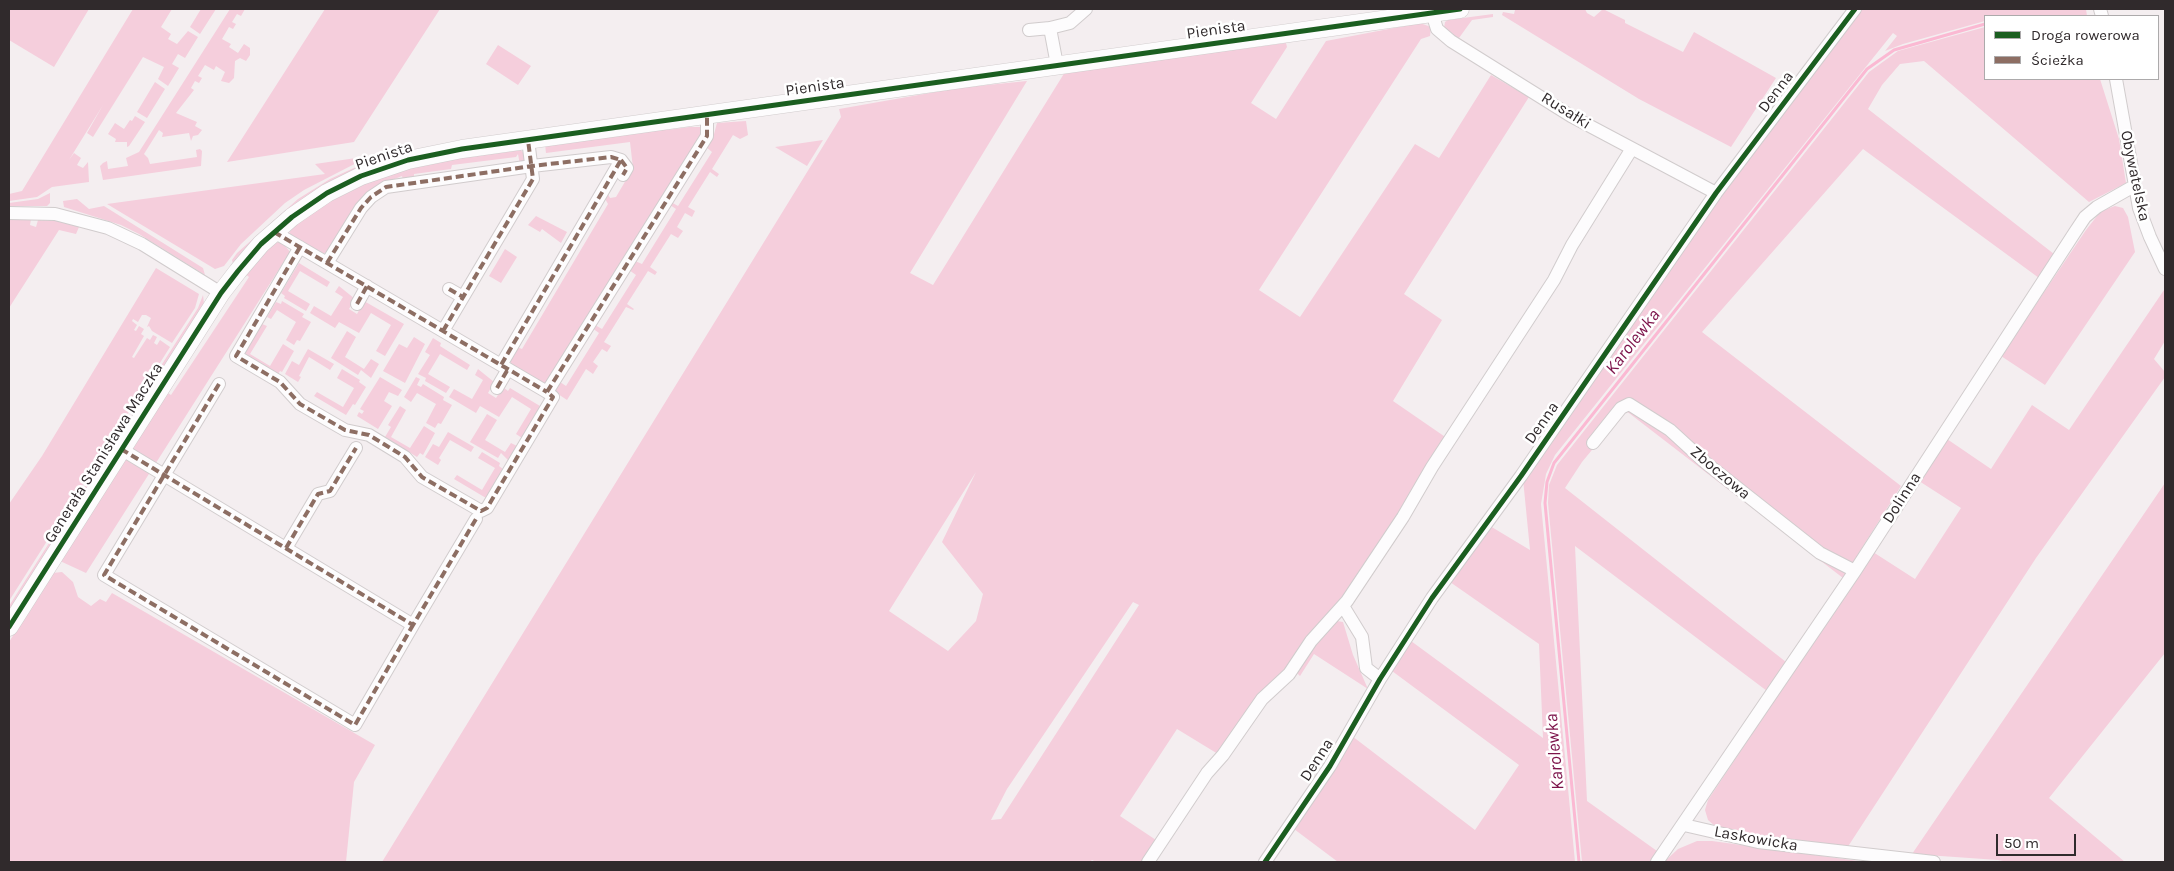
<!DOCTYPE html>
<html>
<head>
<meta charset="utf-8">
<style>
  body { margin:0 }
  #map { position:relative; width:2174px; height:871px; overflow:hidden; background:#f4eef0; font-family:Karla,sans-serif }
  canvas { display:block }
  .frame { position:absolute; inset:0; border:10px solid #302a2c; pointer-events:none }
  .legend { position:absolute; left:1984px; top:15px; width:175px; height:65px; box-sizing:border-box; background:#fff; border:1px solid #acaaab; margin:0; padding:6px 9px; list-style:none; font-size:15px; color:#302a2c }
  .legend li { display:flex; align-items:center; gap:10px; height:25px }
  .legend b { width:25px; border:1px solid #acaaab }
  .scale { position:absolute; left:1996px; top:834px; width:80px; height:22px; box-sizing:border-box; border:2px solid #302a2c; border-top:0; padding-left:6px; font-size:15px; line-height:18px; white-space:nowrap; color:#302a2c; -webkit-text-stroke:4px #fff; paint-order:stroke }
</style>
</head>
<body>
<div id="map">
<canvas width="2174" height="871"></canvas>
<div class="frame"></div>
<ul class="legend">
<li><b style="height:6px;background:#1b5e20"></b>Droga rowerowa</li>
<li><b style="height:6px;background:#8d6e63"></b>Ścieżka</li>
</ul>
<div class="scale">50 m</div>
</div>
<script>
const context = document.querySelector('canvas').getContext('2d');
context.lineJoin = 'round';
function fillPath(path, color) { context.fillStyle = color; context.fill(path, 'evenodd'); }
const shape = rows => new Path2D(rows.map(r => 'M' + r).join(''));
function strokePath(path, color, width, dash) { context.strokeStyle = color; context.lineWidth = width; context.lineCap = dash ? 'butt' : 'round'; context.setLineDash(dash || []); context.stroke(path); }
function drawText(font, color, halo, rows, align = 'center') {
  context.font = font + ' Karla,sans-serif'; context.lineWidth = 5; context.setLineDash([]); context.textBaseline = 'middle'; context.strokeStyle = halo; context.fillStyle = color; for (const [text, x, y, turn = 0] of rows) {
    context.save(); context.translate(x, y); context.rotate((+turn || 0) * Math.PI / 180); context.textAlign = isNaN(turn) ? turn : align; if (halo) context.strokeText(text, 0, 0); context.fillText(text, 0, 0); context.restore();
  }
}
const green = shape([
  [9,9,89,9,54,67,9,40],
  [133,9,172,9,161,27,171,34,168,39,177,44,188,31,198,37,185,58,178,54,172,64,179,68,168,86,158,79,164,67,143,57,93,137,87,133,103,105,69,160,74,153,81,158,77,165,83,168,88,162,89,182,52,187,37,197,9,201,9,194,22,191],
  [201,9,216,9,200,34,190,27],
  [230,9,245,9,241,16,237,14,232,22,236,24,233,29,229,27,222,39,231,44,229,47,238,53,244,44,250,48,250,55,246,61,240,58,235,61,234,78,229,83,221,81,225,72,216,66,214,70,205,65,198,76,202,78,199,83,195,81,191,88,194,90,176,113,197,122,195,126,202,130,198,135,193,136,191,141,189,133,162,137,163,133,159,130,144,154,148,158,150,164,197,157,196,150,200,149,202,151,201,166,103,180,100,166,103,163,107,161,108,169,128,166,126,158,139,152],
  [325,9,440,9,354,142,227,162],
  [1526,9,1585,9,1587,13,1594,17,1603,9,1625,20,1625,23,1683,52,1694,32,1776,78,1731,147,1639,99,1502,15,1503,12,1514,14,1515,10],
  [1861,9,2086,9,2087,16,1985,16,1985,21,1903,44,1885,51,1897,36,1893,33,1555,455,1546,474,1541,504,1575,862,1338,862,1294,829,1352,736,1475,830,1519,765,1392,671,1411,641,1543,738,1539,644,1450,582,1490,526,1530,550,1523,479,1719,199],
  [1493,14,1493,17,1472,20,1459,38,1473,47,1471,49,1452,37,1453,34,1444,28,1445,22,1448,20],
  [1420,23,1431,27,1430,36,1421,39,1259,290,1300,317,1415,144,1439,158,1491,75,1529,97,1404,294,1442,320,1393,401,1454,443,1337,621,1343,622,1353,655,1368,689,1314,654,1300,676,1291,667,1258,694,1218,754,1177,729,1120,816,1159,842,1145,862,1096,862,1092,860,1090,862,382,862,841,117,839,109,958,88,1027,81,910,273,933,285,1065,72,1286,43,1287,47,1251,103,1276,119,1326,41],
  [976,472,942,542,983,594,976,621,948,651,889,611],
  [1133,602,1139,605,1001,819,991,820,1007,789],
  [1985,27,1985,79,2100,79,2119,139,2126,183,2089,202,1924,61,1900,64,1882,85,1868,109,2054,254,2039,278,1863,149,1702,332,1901,486,1843,578,1625,410,1582,462,1565,488,1786,662,1767,691,1575,546,1587,801,1657,851,1650,862,1582,862,1548,503,1549,485,1557,465,1869,72,1898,51],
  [498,45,531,66,518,85,486,64],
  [155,82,165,89,147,118,137,112],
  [135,116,145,122,129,146,127,147,127,142,115,142,116,139,108,134,115,123,124,129,130,120,132,121],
  [746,121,748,135,740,139,733,135,712,169,719,174,717,177,710,172,688,207,695,211,692,217,685,213,677,227,683,231,678,238,671,234,650,267,657,272,655,275,648,271,627,304,634,309,633,310,626,307,604,342,611,346,607,352,602,349,593,362,598,366,593,374,586,369,567,400,555,392,560,382,566,386,599,333,592,328,595,325,602,329,636,275,629,270,635,261,642,264,676,209,670,205,671,202,678,206,712,152,706,147,713,138,717,123],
  [689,127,701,127,702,134,547,385,511,364,510,359,517,347,522,349,608,204,604,197,607,192,610,198,616,197,633,168,630,142,546,153,545,144,650,129,667,130],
  [823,140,807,166,775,147],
  [521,150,526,157,520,165,518,154,516,157,452,165,451,169,414,174,414,178,403,180,402,176,380,185,325,253,321,254,290,235,289,230,297,221,350,189,411,165],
  [370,156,304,190,285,203,241,244,224,266,215,269,107,204,325,174,315,164],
  [371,160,369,166,233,264,232,260,237,253,298,199,330,179],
  [50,193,50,203,47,206,9,206,9,203,38,199],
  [77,199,89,209,104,206,203,268,205,275,139,234,121,225,64,207,63,201],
  [2115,206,2123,208,2128,217,2135,252,2045,385,2001,356,2086,230,2101,211],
  [536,216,567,232,561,243,542,229,540,232,528,225],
  [31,219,30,225,36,227,38,220,58,221,79,227,76,234,59,230,9,308,9,220],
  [276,242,283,243,290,252,86,573,60,561,166,392,171,395,249,277,244,273],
  [505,249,517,257,501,283,489,276],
  [299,263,330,282,327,287,300,271,288,291,310,304,306,311,284,298,285,296,281,293],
  [156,268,199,294,195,308,172,343,152,331,149,326,147,327,151,318,146,315,142,315,138,322,133,319,132,321,137,325,134,330,136,331,139,326,144,329,141,334,144,336,132,357,134,358,147,338,150,340,153,335,157,337,154,343,157,345,160,340,170,347,9,601,9,504,42,456],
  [339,286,355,299,349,309,357,314,364,301,404,324,385,356,376,351,391,325,371,313,359,333,339,322,335,328,310,313,314,306,331,316,343,297,335,292],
  [2164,290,2165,341,2154,359,2165,372,2165,377,2036,558,1847,848,1734,832,1716,827,1708,820,1705,810,1708,800,1873,552,1915,579,1961,508,1919,481,1947,439,1991,469,2032,405,2069,430],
  [203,295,204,304,136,414,132,411,198,308],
  [282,301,304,314,302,317,311,322,300,341,297,340,294,345,286,340,296,322,277,310,271,319,267,317,276,302,281,304],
  [262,324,267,326,250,354,270,366,283,344,294,351,282,372,280,371,278,374,244,354],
  [347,331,356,337,345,357,364,369,371,359,379,364,371,378,361,370,358,375,331,358],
  [414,337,425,344,405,383,383,371,399,344,407,348],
  [433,338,441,343,440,346,470,365,467,370,440,354,428,374,450,387,446,393,425,381,426,378,418,374,430,355,425,352],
  [308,349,334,364,330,370,309,357,299,376,301,377,298,382,285,374,292,361,299,365],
  [342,369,360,380,359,382,366,387,355,405,353,404,346,415,314,396,317,392,343,407,354,388,337,378],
  [478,369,494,382,488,393,496,398,503,387,508,391,510,388,540,406,522,438,516,434,531,409,512,397,499,417,480,406,476,413,449,397,454,389,472,399,483,380,475,375],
  [380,377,402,390,398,396,389,392,384,401,392,406,378,429,357,416,359,412,362,414,364,411,360,409],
  [416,377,420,379,417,385,421,387,423,384,444,397,443,400,452,405,441,424,438,423,435,428,426,423,436,404,417,393,411,402,404,397],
  [400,406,406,410,391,437,410,448,424,426,435,433,423,455,420,453,417,457,385,437,391,427,388,425],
  [487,414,497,420,485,440,505,452,511,443,517,446,508,460,501,453,498,458,470,442],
  [448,432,474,447,471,452,450,440,439,458,441,460,438,465,425,457,433,444,439,447],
  [110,447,114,449,9,615,9,606],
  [482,452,500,463,499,466,503,469,486,498,454,479,457,475,482,490,495,468,478,458],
  [2165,483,2165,653,2049,798,2125,862,2008,862,1998,860,1912,854],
  [62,572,73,582,78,597,91,606,100,599,106,602,112,593,375,745,354,782,346,862,9,862,9,642,53,573],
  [1697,841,1712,841,1866,862,1664,862,1678,849]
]);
const stream = shape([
  [1579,862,1545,503,1547,482,1554,463,1867,69,1894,50,1985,24]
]);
const street = shape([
  [2100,9,2102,16],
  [1432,13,1437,29,1451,41,1571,116,1716,193],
  [1050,28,1057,65],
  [1029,30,1050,28,1070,23,1086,9],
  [2116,79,2139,208,2150,237,2165,269],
  [621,160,627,168,623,175],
  [9,213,55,214,108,228,142,244,221,293],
  [274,232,547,392],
  [300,247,236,356,280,382,300,404,345,430,369,435,405,457,422,477,481,511,487,508,550,402,553,397,547,392,707,136,707,114],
  [327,263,361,208,371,197,386,187,532,166,611,157,621,160,501,365],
  [449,289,463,297],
  [357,304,367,286],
  [443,331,533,179,528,140],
  [219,384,104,575,355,725,413,625],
  [497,388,508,369],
  [1593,443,1621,408,1629,404,1670,430,1706,463,1820,553,1855,571],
  [121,449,413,625,476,519],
  [286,548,318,494,330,491,356,448],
  [1343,606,1362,637,1366,668,1380,679],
  [1684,825,1758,842,1934,862],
  [1148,862,1207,773,1223,755,1262,699,1289,674,1311,641,1347,601,1403,517,1432,467,1554,280,1572,245,1631,150],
  [1265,862,1330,766,1380,679,1432,598,1521,476,1716,193,1855,9],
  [1657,862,1855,571,2075,232,2085,217,2097,207,2134,186]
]);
const secondary = shape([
  [9,627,221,293,238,271,261,244,292,217,327,193,361,176,408,160,462,149,1460,9]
]);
const quiet = shape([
  [621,160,627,168,623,175],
  [274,232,547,392],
  [300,247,236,356,280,382,300,404,345,430,369,435,405,457,422,477,481,511,487,508,550,402,553,397,547,392,707,136,707,114],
  [327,263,361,208,371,197,386,187,532,166,611,157,621,160,501,365],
  [449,289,463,297],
  [357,304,367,286],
  [443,331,533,179,528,140],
  [219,384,104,575,355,725,413,625],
  [497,388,508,369],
  [121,449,413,625,476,519],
  [286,548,318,494,330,491,356,448]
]);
const cycleway = shape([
  [9,627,221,293,238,271,261,244,292,217,327,193,361,176,408,160,462,149,1460,9],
  [1265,862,1330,766,1380,679,1432,598,1521,476,1716,193,1855,9]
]);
const streetNames = [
  ["Pienista",1216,30,-8],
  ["Pienista",815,87,-8],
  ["Denna",1776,92,-53],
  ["Rusałki",1566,111,32],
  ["Pienista",384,156,-19],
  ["Obywatelska",2135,176,78],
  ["Denna",1542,423,-55],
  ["Generała Stanisława Maczka",104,453,-58],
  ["Zboczowa",1720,473,40],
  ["Dolinna",1902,498,-57],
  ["Denna",1317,760,-57],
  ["Laskowicka",1756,839,10]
];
const waterNames = [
  ["Karolewka",1633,342,-52],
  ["Karolewka",1555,752,-95]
];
fillPath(green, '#f5cedc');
strokePath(stream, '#fbb9d3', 3);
strokePath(street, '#d1cccd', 14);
strokePath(secondary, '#d1cccd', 19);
strokePath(street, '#fdfcfd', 12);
strokePath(secondary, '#fdfcfd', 18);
strokePath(quiet, '#8d6e63', 4, [8, 4]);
strokePath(cycleway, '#1b5e20', 5);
drawText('16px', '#302a2c', '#fff', streetNames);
drawText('italic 18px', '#7d144b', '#fff', waterNames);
</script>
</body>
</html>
